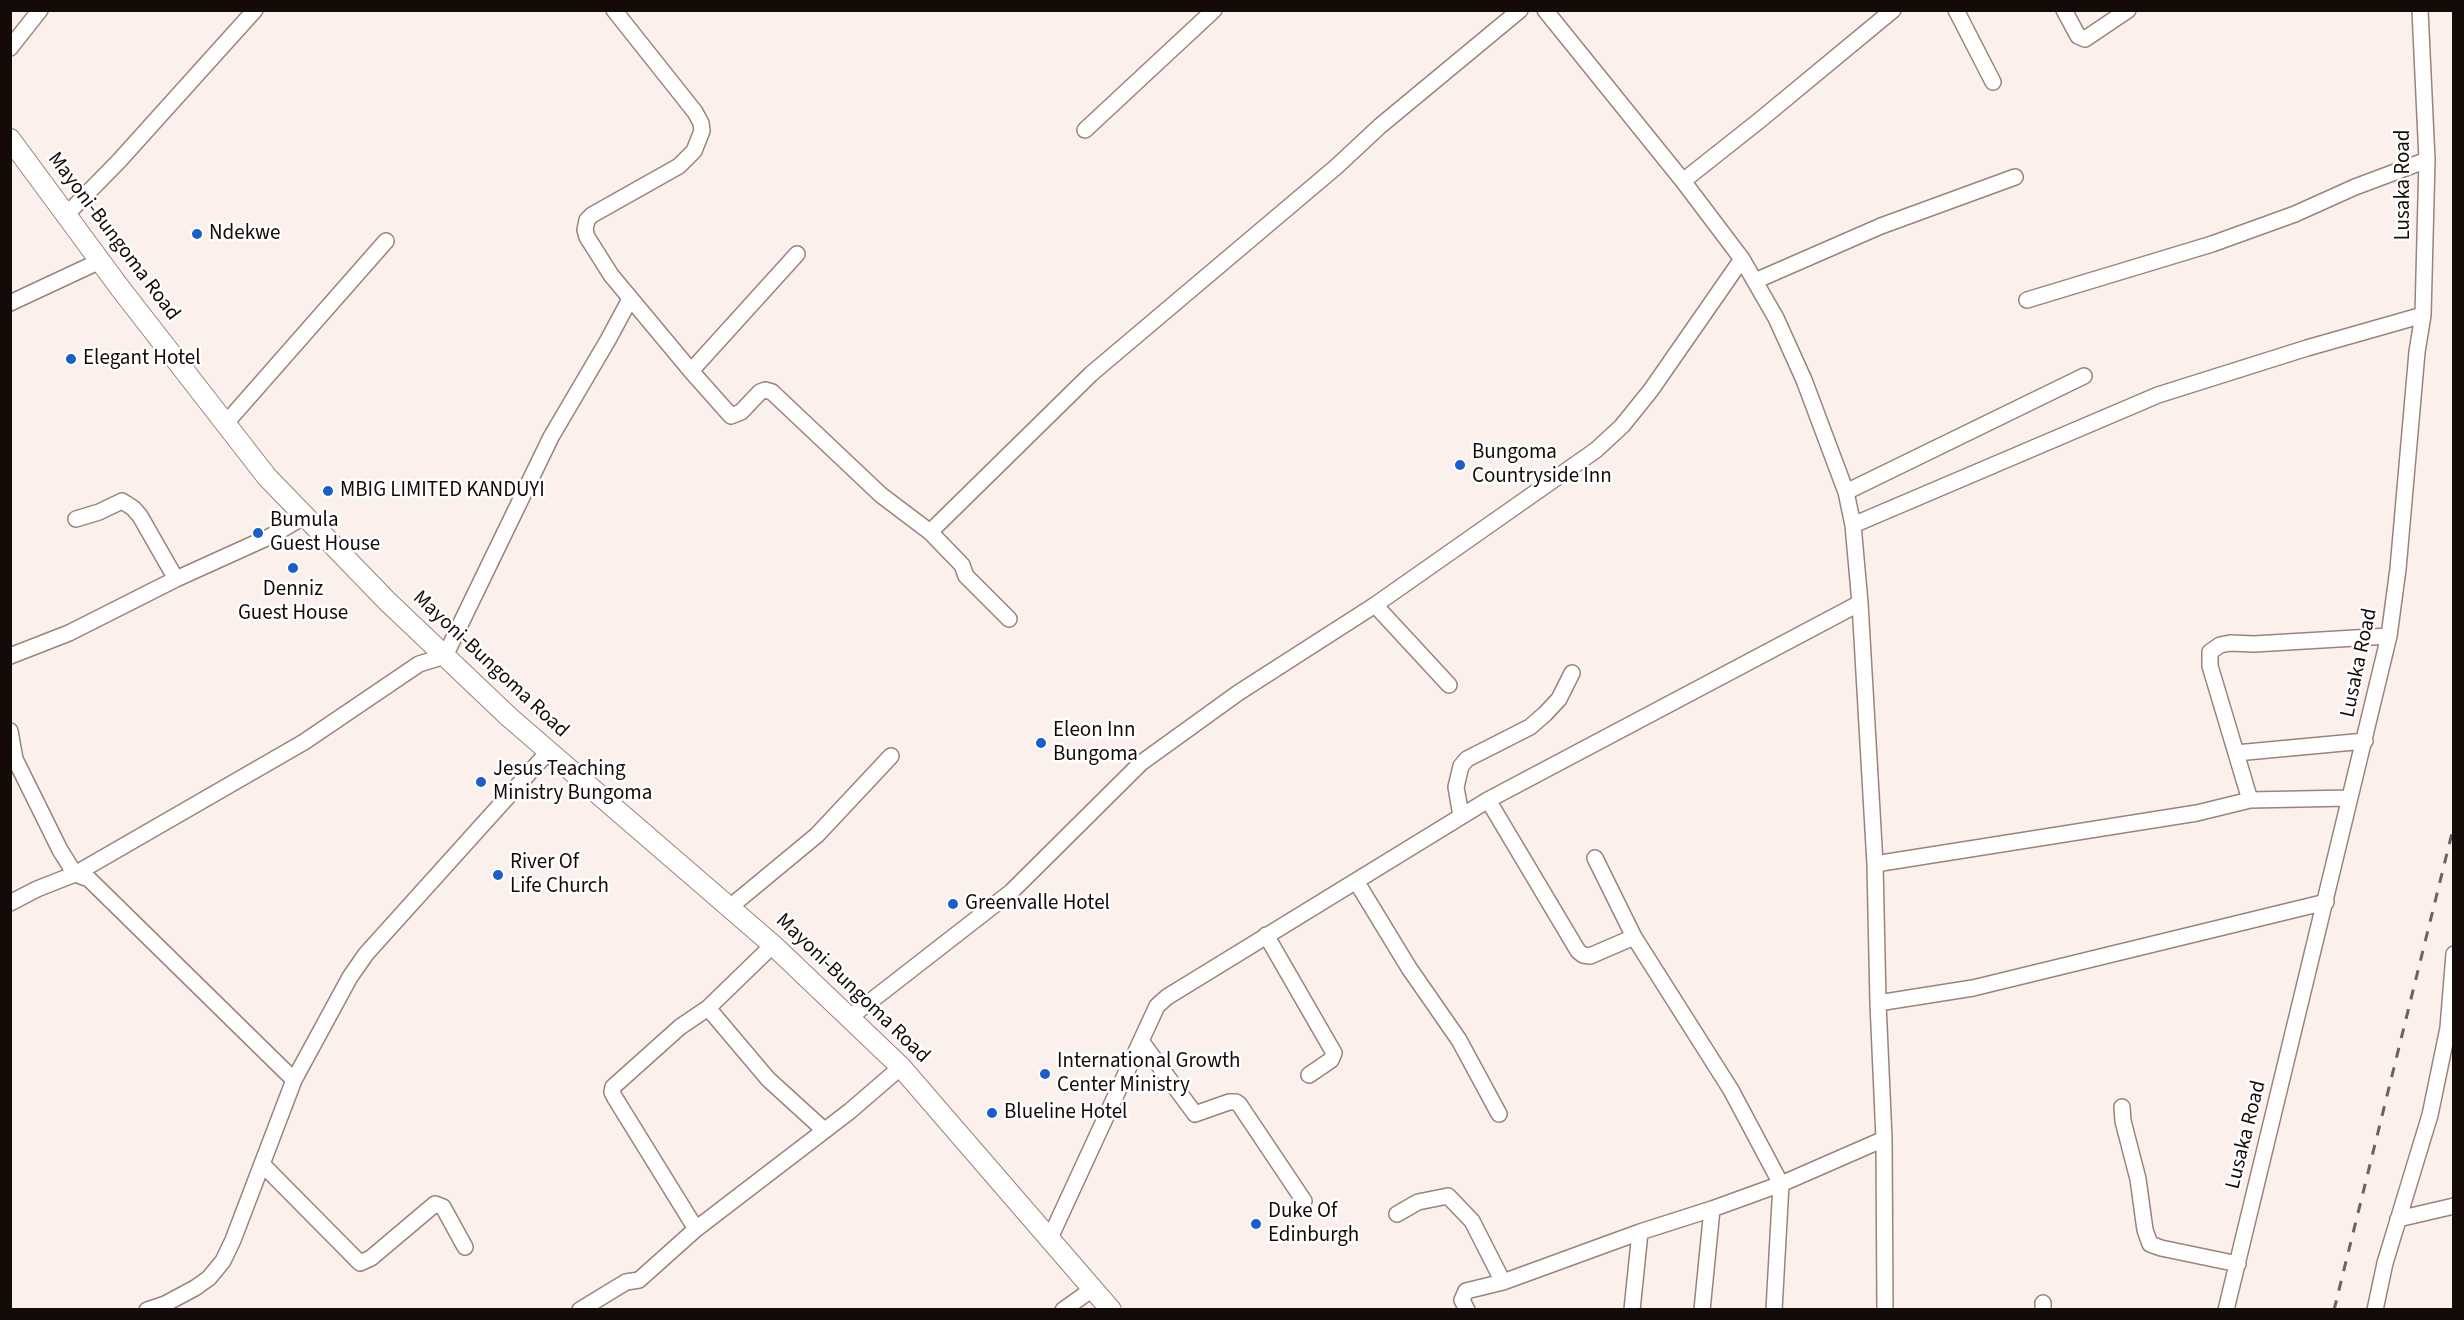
<!DOCTYPE html>
<html>
<head>
<meta charset="utf-8">
<style>
  body { margin:0 }
  #map { position:relative; width:2464px; height:1320px; overflow:hidden; background:#fbf0eb; font-family:"Source Sans 3",sans-serif }
  canvas { display:block }
  .frame { position:absolute; inset:0; border:12px solid #140b08; pointer-events:none }
</style>
</head>
<body>
<div id="map">
<canvas width="2464" height="1320"></canvas>
<div class="frame"></div>
</div>
<script>
const context = document.querySelector('canvas').getContext('2d');
context.lineJoin = 'round';
const shape = rows => new Path2D(rows.map(r => 'M' + r).join(''));
function strokePath(path, color, width, dash) { context.strokeStyle = color; context.lineWidth = width; context.lineCap = dash ? 'butt' : 'round'; context.setLineDash(dash || []); context.stroke(path); }
function drawText(font, color, halo, rows, align = 'center') {
  context.font = font + ' "Source Sans 3",sans-serif'; context.lineWidth = 5; context.setLineDash([]); context.textBaseline = 'middle'; context.strokeStyle = halo; context.fillStyle = color; for (const [text, x, y, turn = 0] of rows) {
    context.save(); context.translate(x, y); context.rotate((+turn || 0) * Math.PI / 180); context.textAlign = isNaN(turn) ? turn : align; if (halo) context.strokeText(text, 0, 0); context.fillText(text, 0, 0); context.restore();
  }
}
const minor = shape([
  [614,10,695,112,701,123,702,131,694,151,679,166,592,215,587,220,585,230,587,237,611,275,691,371],
  [1545,10,1683,181,1742,259,1776,318,1804,380,1846,492,1853,525,1860,603,1875,864,1878,1003,1884,1139,1885,1310],
  [1956,10,1993,82],
  [2064,10,2078,36,2085,39,2128,10],
  [10,48,40,10],
  [1085,130,1214,10],
  [1683,181,1760,120,1893,10],
  [67,214,119,161,255,10],
  [797,254,691,371,731,416,741,412,760,392,765,390,772,392,881,495,930,532,962,565,966,576,1009,619],
  [1755,281,1881,226,2015,177],
  [2027,300,2212,244,2295,214,2355,187,2427,160],
  [10,303,100,261],
  [226,423,386,241],
  [1846,492,2084,376],
  [76,519,99,512,122,501,133,508,140,516,176,579],
  [1853,525,2158,395,2307,348,2423,315],
  [930,532,1091,374,1336,167,1380,126,1520,10],
  [1375,605,1449,685],
  [10,656,69,633,176,579,271,536,305,516],
  [10,731,15,759,60,850,75,874,89,879,294,1080],
  [2236,753,2365,741],
  [1488,800,1578,951,1583,955,1590,956,1634,937],
  [2250,800,2210,666,2210,652,2220,645,2230,643,2254,644,2389,636],
  [1461,816,1456,787,1461,766,1467,759,1530,727,1545,714,1559,699,1572,673],
  [1595,858,1634,937,1731,1090,1781,1184,1774,1310],
  [1875,864,2197,813,2250,800,2349,798],
  [1356,881,1409,968,1459,1040,1499,1114],
  [10,903,37,889,75,874,304,742,419,664,445,656,551,437,608,340,630,299],
  [730,907,817,835,891,756],
  [1266,935,1334,1053,1331,1060,1309,1075],
  [1878,1003,1973,988,2326,902],
  [708,1008,768,1079,824,1130],
  [849,1018,1011,892,1141,763,1238,693,1375,605,1596,450,1622,426,1651,390,1742,259],
  [1141,1041,1195,1114,1229,1102,1236,1102,1239,1104,1304,1201],
  [2122,1107,2123,1121,2138,1179,2145,1230,2150,1244,2161,1248,2238,1264],
  [262,1164,360,1263,371,1258,435,1204,443,1207,465,1247],
  [1397,1214,1418,1202,1448,1196,1472,1221,1503,1282],
  [2398,1219,2454,1206],
  [696,1229,850,1111,901,1067],
  [1050,1238,1157,1006,1167,997,1488,800,1860,603],
  [2043,1303,2043,1310],
  [147,1310,165,1304,195,1288,209,1278,223,1261,233,1240,294,1080,350,977,366,954,548,752],
  [580,1310,626,1282,639,1280,696,1229,615,1098,612,1092,613,1087,680,1027,708,1008,773,945],
  [1063,1310,1094,1288],
  [1467,1310,1462,1300,1466,1291,1503,1282,1640,1232,1712,1209,1781,1184,1884,1139],
  [1632,1310,1640,1232],
  [1702,1310,1712,1209],
  [2226,1310,2389,636,2398,569,2417,352,2423,315,2427,160,2420,10],
  [2375,1310,2385,1263,2430,1115,2448,1028,2454,954]
]);
const major = shape([
  [10,139,120,288,267,477,387,601,509,717,773,945,901,1067,1111,1310]
]);
const rail = shape([
  [2334,1310,2454,825]
]);
const markers = [
  [197,234,6,"#1b5ec9"],
  [71,359,6,"#1b5ec9"],
  [1460,465,6,"#1b5ec9"],
  [328,491,6,"#1b5ec9"],
  [258,533,6,"#1b5ec9"],
  [293,568,6,"#1b5ec9"],
  [1041,743,6,"#1b5ec9"],
  [481,782,6,"#1b5ec9"],
  [498,875,6,"#1b5ec9"],
  [953,904,6,"#1b5ec9"],
  [1045,1074,6,"#1b5ec9"],
  [992,1113,6,"#1b5ec9"],
  [1256,1224,6,"#1b5ec9"]
];
const streetNames = [
  ["Lusaka Road",2404,185,-90],
  ["Mayoni-Bungoma Road",113,237,53],
  ["Lusaka Road",2360,663,-78],
  ["Mayoni-Bungoma Road",490,665,43],
  ["Mayoni-Bungoma Road",852,989,44],
  ["Lusaka Road",2247,1135,-76]
];
const poiNames = [
  ["Ndekwe",209,234],
  ["Elegant Hotel",83,359],
  ["Bungoma",1472,453],
  ["Countryside Inn",1472,477],
  ["MBIG LIMITED KANDUYI",340,491],
  ["Bumula",270,521],
  ["Guest House",270,545],
  ["Denniz",293,590,"center"],
  ["Guest House",293,614,"center"],
  ["Eleon Inn",1053,731],
  ["Bungoma",1053,755],
  ["Jesus Teaching",493,770],
  ["Ministry Bungoma",493,794],
  ["River Of",510,863],
  ["Life Church",510,887],
  ["Greenvalle Hotel",965,904],
  ["International Growth",1057,1062],
  ["Center Ministry",1057,1086],
  ["Blueline Hotel",1004,1113],
  ["Duke Of",1268,1212],
  ["Edinburgh",1268,1236]
];
strokePath(minor, '#9c8379', 18);
strokePath(major, '#9c8379', 22);
strokePath(minor, '#fff', 15);
strokePath(major, '#fff', 20);
strokePath(rail, '#6c625f', 3, [10, 10]);
for (const [x, y, r, color] of markers) { const dot = new Path2D(); dot.arc(x, y, r, 0, 2 * Math.PI); context.fillStyle = color; context.fill(dot); strokePath(dot, '#fff', 2); }
drawText('21px', '#140b08', '#fff', streetNames);
drawText('21px', '#140b08', '#fff', poiNames, 'left');
</script>
</body>
</html>
